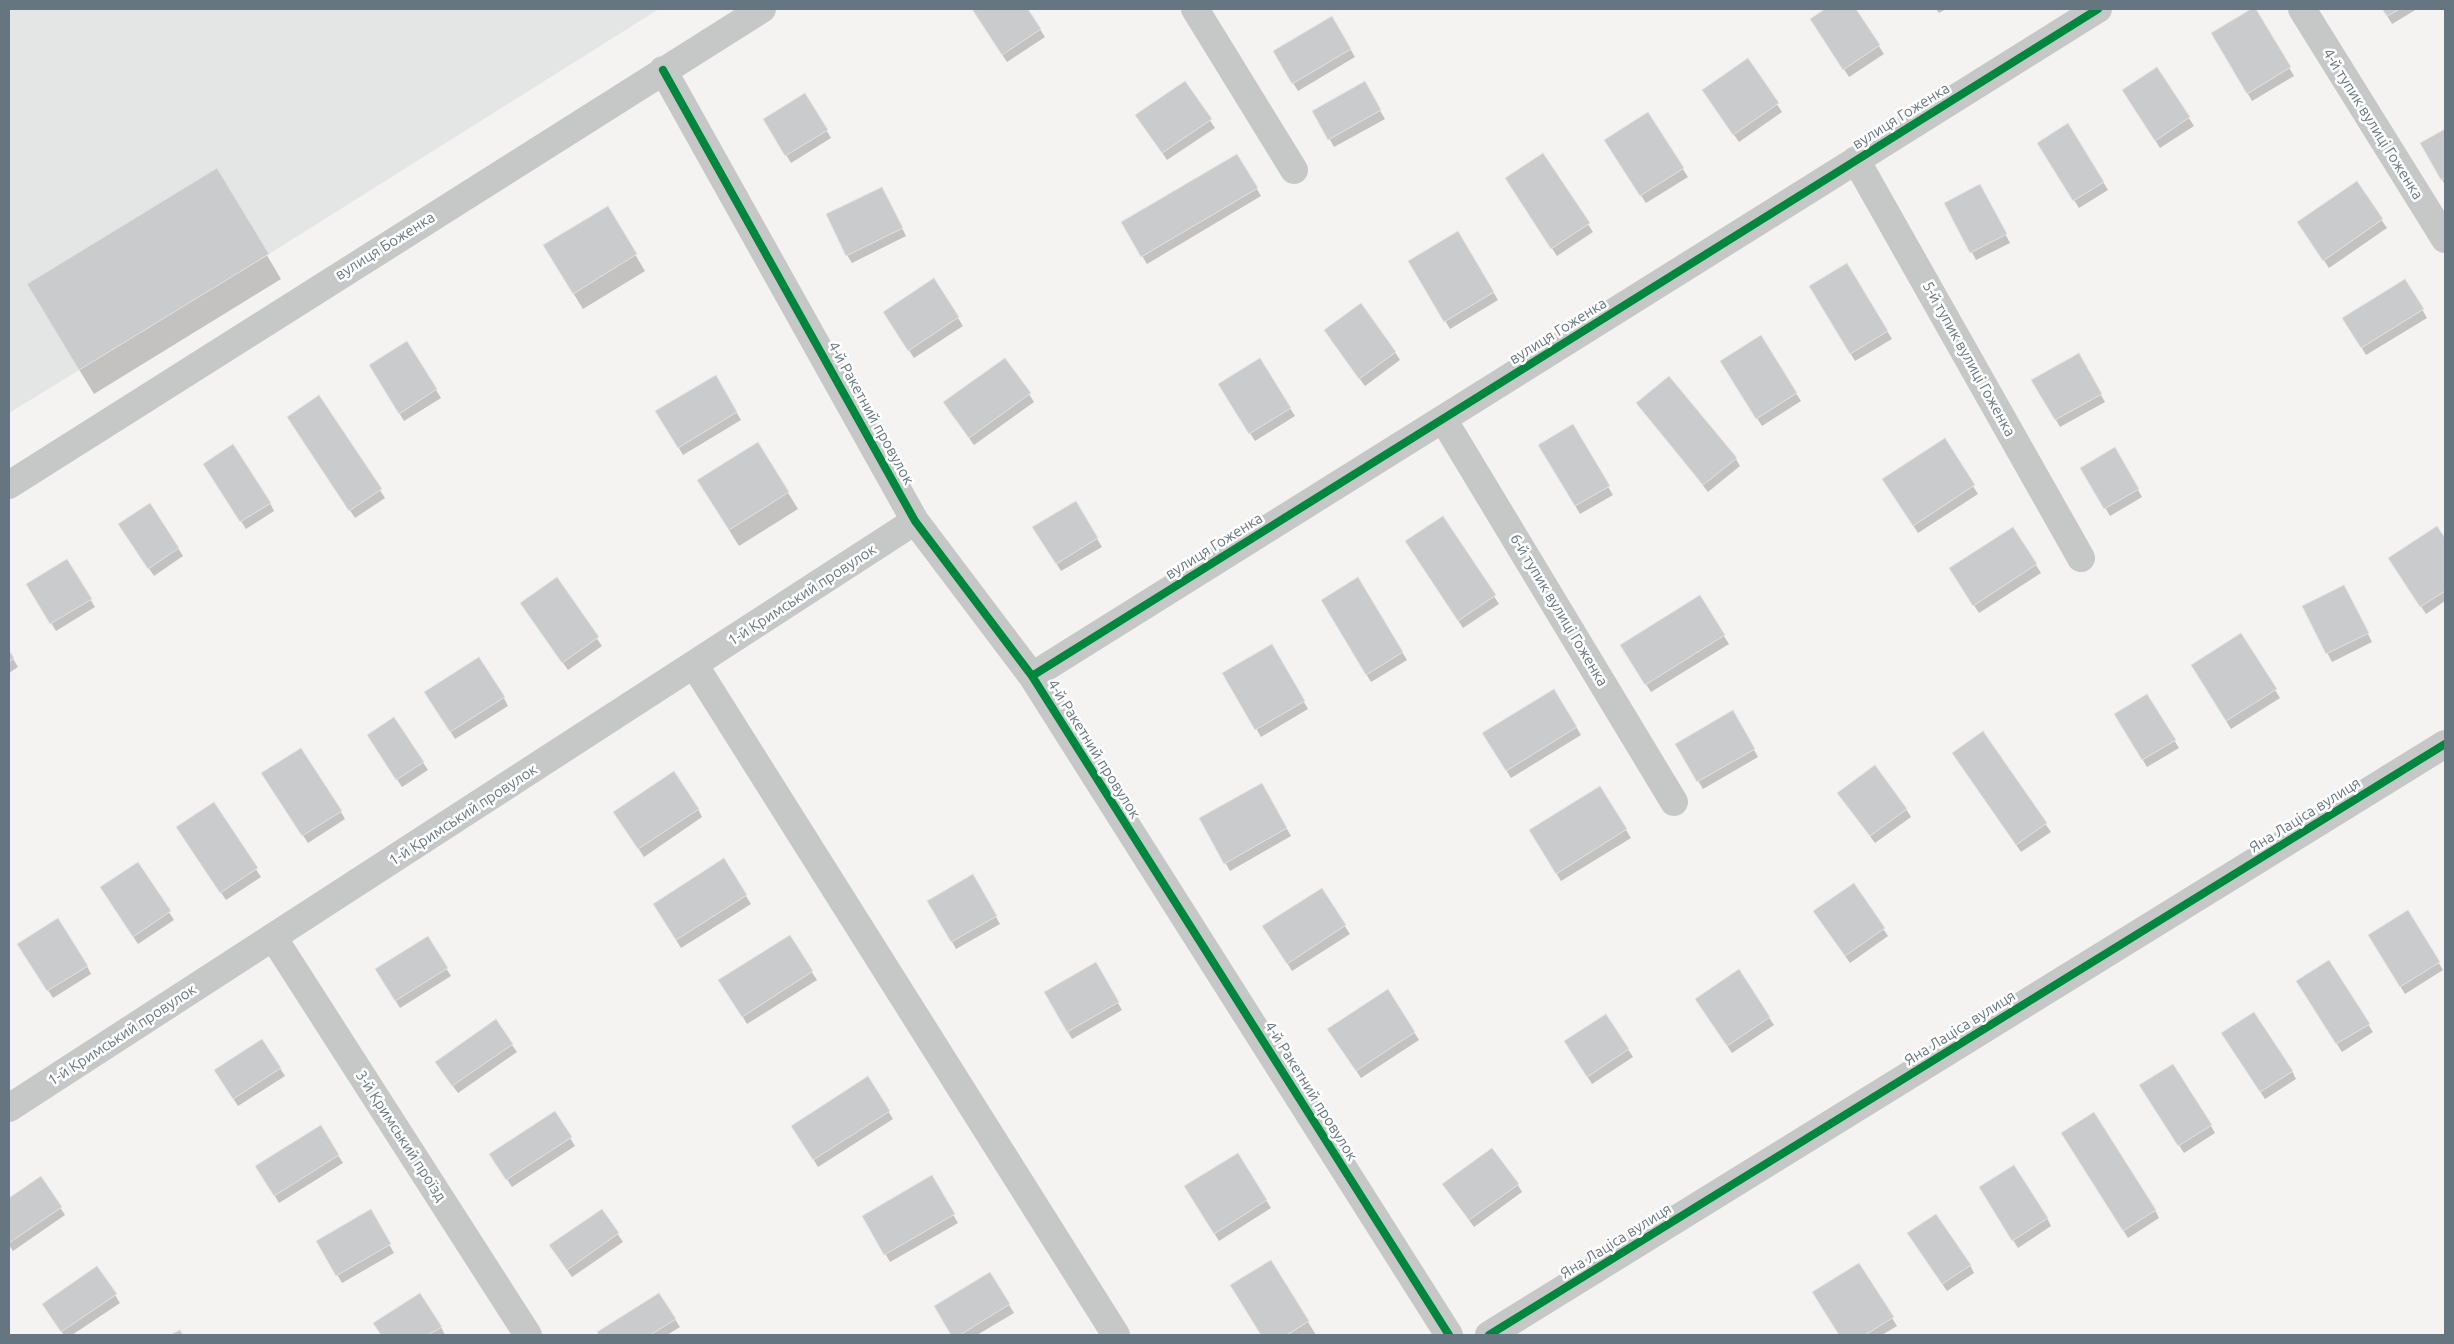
<!DOCTYPE html>
<html>
<head>
<meta charset="utf-8">
<style>
  body { margin:0 }
  #map { position:relative; width:2454px; height:1344px; overflow:hidden; background:#f4f3f2; font-family:Ubuntu,sans-serif }
  canvas { display:block }
  .frame { position:absolute; inset:0; border:10px solid #667680; pointer-events:none }
</style>
</head>
<body>
<div id="map">
<canvas width="2454" height="1344"></canvas>
<div class="frame"></div>
</div>
<script>
const context = document.querySelector('canvas').getContext('2d');
context.lineJoin = 'round';
function fillPath(path, color) { context.fillStyle = color; context.fill(path, 'evenodd'); }
const shape = rows => new Path2D(rows.map(r => 'M' + r).join(''));
function strokePath(path, color, width, dash) { context.strokeStyle = color; context.lineWidth = width; context.lineCap = dash ? 'butt' : 'round'; context.setLineDash(dash || []); context.stroke(path); }
function drawText(font, color, halo, rows, align = 'center') {
  context.font = font + ' Ubuntu,sans-serif'; context.lineWidth = 5; context.setLineDash([]); context.textBaseline = 'middle'; context.strokeStyle = halo; context.fillStyle = color; for (const [text, x, y, turn = 0] of rows) {
    context.save(); context.translate(x, y); context.rotate((+turn || 0) * Math.PI / 180); context.textAlign = isNaN(turn) ? turn : align; if (halo) context.strokeText(text, 0, 0); context.fillText(text, 0, 0); context.restore();
  }
}
const built = shape([
  [9,9,659,9,269,254,9,413]
]);
const shadow = shape([
  [972,9,1027,9,1045,37,1007,62],
  [1827,9,1855,9,1884,54,1849,77,1811,19],
  [1936,9,1946,9,1939,13],
  [2255,9,2294,76,2252,101,2213,33],
  [2383,9,2417,9,2392,24],
  [1332,18,1355,57,1298,91,1274,52],
  [1748,60,1782,112,1739,142,1708,98],
  [2157,69,2194,126,2160,148,2128,98],
  [1185,83,1215,128,1167,160,1142,123],
  [1364,83,1385,119,1334,147,1314,111],
  [805,94,831,138,791,163,764,119],
  [1647,114,1688,177,1646,203,1610,148],
  [2068,125,2108,190,2079,208,2038,143],
  [2445,130,2445,185,2422,144],
  [1543,154,1593,232,1557,256,1511,186],
  [1237,155,1261,196,1147,264,1122,223],
  [216,170,281,279,94,394,42,309],
  [2356,183,2387,228,2329,268,2304,230],
  [1984,193,2010,243,1976,260,1946,203],
  [886,196,906,236,852,263,847,255],
  [607,208,645,271,583,309,554,262],
  [1458,233,1498,300,1450,329,1410,261],
  [1847,265,1892,339,1855,361,1811,287],
  [934,280,963,326,914,358,889,320],
  [2405,280,2427,318,2366,355,2344,318],
  [1760,337,1801,401,1762,426,1726,369],
  [1330,339,1395,352,1400,360,1365,386],
  [407,342,441,398,404,421,375,373],
  [2078,355,2105,402,2060,427,2033,380],
  [1259,359,1295,416,1255,441,1224,392],
  [716,377,741,420,683,455,657,412],
  [1029,394,1034,402,974,445,949,411],
  [319,397,385,498,355,518,293,425],
  [1638,403,1736,459,1740,466,1708,492],
  [1572,426,1613,495,1580,514,1540,445],
  [1944,440,1978,494,1918,533,1888,487],
  [758,444,798,509,739,546,708,497],
  [2115,449,2142,497,2110,516,2082,468],
  [209,472,270,503,274,511,246,529],
  [1075,502,1102,547,1061,571,1039,535],
  [1443,518,1499,604,1463,628,1411,549],
  [2437,527,2445,540,2445,601,2426,614,2394,566],
  [2012,528,2041,573,1979,613,1955,576],
  [125,533,178,548,183,556,154,576],
  [67,561,95,607,56,631,28,584],
  [556,579,602,646,568,670,526,611],
  [1357,579,1407,660,1371,682,1322,601],
  [2348,594,2372,642,2332,662,2303,607],
  [1699,597,1729,644,1651,692,1626,653],
  [2241,635,2280,698,2231,729,2197,674],
  [1271,646,1308,709,1261,737,1224,673],
  [9,652,18,667,9,673],
  [1554,690,1581,735,1511,778,1488,741],
  [2147,696,2179,748,2147,767,2116,715],
  [504,698,508,706,455,739,431,700],
  [1733,712,1758,757,1703,789,1676,744],
  [394,718,428,770,402,787,373,743],
  [1982,733,2051,832,2021,852,1953,754],
  [267,781,341,812,345,819,308,843],
  [1261,784,1291,836,1230,871,1200,819],
  [1600,788,1631,838,1561,881,1531,831],
  [1844,801,1906,809,1911,817,1875,843],
  [213,804,261,877,226,900,182,836],
  [698,809,702,817,644,857,619,820],
  [723,860,751,904,681,948,659,912],
  [138,864,174,920,138,944,106,896],
  [973,876,1000,924,956,949,929,901],
  [1853,884,1888,936,1850,963,1819,919],
  [1321,890,1350,934,1292,971,1269,934],
  [2408,912,2443,970,2405,994,2370,935],
  [789,937,817,980,747,1024,725,988],
  [427,938,451,976,400,1008,376,969],
  [23,952,87,966,91,974,53,998],
  [1096,964,1122,1010,1072,1039,1045,993],
  [1739,971,1774,1025,1732,1053,1701,1007],
  [2302,989,2368,1024,2373,1032,2342,1052],
  [1606,1015,1633,1057,1592,1084,1570,1049],
  [1414,1032,1419,1040,1361,1078,1334,1037],
  [262,1040,285,1076,238,1106,220,1078],
  [2227,1041,2292,1071,2296,1079,2265,1099],
  [512,1045,517,1052,458,1093,441,1070],
  [868,1078,893,1119,818,1167,798,1134],
  [2145,1093,2211,1126,2215,1133,2184,1153],
  [555,1113,575,1146,512,1187,496,1162],
  [320,1127,343,1163,279,1203,257,1166],
  [2067,1141,2155,1210,2159,1218,2128,1238],
  [1238,1154,1271,1208,1219,1241,1190,1194],
  [931,1177,958,1223,890,1262,864,1216],
  [41,1178,65,1215,13,1251,9,1245,9,1199],
  [1518,1185,1522,1192,1474,1227,1448,1192],
  [1985,1195,2047,1218,2051,1226,2018,1248],
  [602,1210,623,1242,572,1277,555,1253],
  [370,1211,394,1253,342,1283,318,1241],
  [1913,1241,1970,1265,1974,1273,1947,1291],
  [1270,1261,1308,1322,1316,1335,1261,1335,1241,1302],
  [1859,1264,1897,1326,1882,1335,1840,1335,1819,1300],
  [990,1274,1014,1313,977,1335,953,1335,936,1307],
  [115,1295,120,1303,72,1335,64,1335,48,1312],
  [659,1295,680,1327,667,1335,601,1335,599,1333],
  [375,1323,441,1327,445,1335,382,1335]
]);
const building = shape([
  [972,9,1028,9,1041,29,1002,55,972,9],
  [1825,9,1856,9,1880,45,1843,70,1810,19,1825,9],
  [2251,9,2256,9,2291,67,2247,94,2211,33,2251,9],
  [2382,9,2400,9,2387,16,2382,9],
  [1332,16,1351,49,1292,84,1273,51,1332,16],
  [1748,58,1779,103,1733,135,1702,90,1748,58],
  [2157,67,2190,117,2155,141,2122,90,2157,67],
  [1185,81,1212,119,1162,153,1135,115,1185,81],
  [1365,81,1381,110,1328,140,1312,111,1365,81],
  [805,93,828,130,785,156,763,119,805,93],
  [1648,112,1684,168,1640,196,1604,140,1648,112],
  [2068,123,2104,182,2073,201,2037,143,2068,123],
  [2445,129,2445,178,2441,180,2420,143,2445,129],
  [1543,153,1590,223,1551,249,1505,178,1543,153],
  [1237,154,1258,188,1141,257,1121,222,1237,154],
  [217,168,269,254,79,370,27,284,217,168],
  [2357,181,2383,219,2323,261,2297,222,2357,181],
  [1980,184,2007,234,1970,253,1944,203,1980,184],
  [882,187,903,228,846,256,826,214,882,187],
  [608,206,637,254,573,294,543,245,608,206],
  [1458,231,1494,292,1444,322,1408,261,1458,231],
  [1847,263,1888,331,1850,354,1809,286,1847,263],
  [934,278,959,317,908,351,883,312,934,278],
  [2405,279,2424,309,2361,348,2342,318,2405,279],
  [1361,303,1396,352,1359,379,1324,330,1361,303],
  [1761,335,1797,393,1756,419,1720,361,1761,335],
  [407,341,437,389,399,414,369,365,407,341],
  [2079,353,2102,394,2055,420,2031,380,2079,353],
  [1005,358,1031,393,969,438,943,402,1005,358],
  [1260,358,1291,408,1249,434,1218,384,1260,358],
  [716,375,737,412,678,448,655,411,716,375],
  [1669,376,1737,458,1703,485,1636,403,1669,376],
  [319,395,382,489,349,511,287,417,319,395],
  [1573,424,1610,486,1575,506,1538,445,1573,424],
  [1945,438,1975,485,1913,526,1882,479,1945,438],
  [758,442,789,492,729,530,697,480,758,442],
  [233,444,271,503,240,522,203,464,233,444],
  [2115,447,2139,489,2104,509,2080,468,2115,447],
  [1076,501,1098,538,1056,564,1032,527,1076,501],
  [150,503,179,548,148,569,118,524,150,503],
  [1443,516,1496,595,1458,621,1405,541,1443,516],
  [2437,526,2445,538,2445,591,2420,607,2388,558,2437,526],
  [2013,527,2037,564,1973,606,1949,568,2013,527],
  [67,559,92,599,50,624,26,584,67,559],
  [557,577,599,637,562,663,520,603,557,577],
  [1358,577,1403,652,1366,675,1321,600,1358,577],
  [2344,585,2369,633,2326,654,2302,606,2344,585],
  [1700,595,1725,635,1645,685,1620,645,1700,595],
  [2241,633,2277,689,2226,721,2191,665,2241,633],
  [1272,644,1305,701,1255,730,1222,673,1272,644],
  [9,650,14,658,9,662,9,650],
  [479,657,505,697,450,732,424,692,479,657],
  [1554,689,1577,727,1506,771,1482,733,1554,689],
  [2147,694,2176,740,2142,760,2114,714,2147,694],
  [1733,710,1755,749,1697,782,1675,744,1733,710],
  [394,717,424,762,396,780,367,735,394,717],
  [1983,731,2047,823,2016,845,1952,753,1983,731],
  [301,748,342,811,302,836,261,773,301,748],
  [1875,765,1907,809,1870,836,1837,793,1875,765],
  [674,771,699,809,638,849,613,812,674,771],
  [1262,783,1287,828,1224,864,1199,818,1262,783],
  [1600,786,1627,829,1556,874,1529,830,1600,786],
  [214,802,258,868,220,893,176,827,214,802],
  [724,858,747,895,676,940,653,904,724,858],
  [138,862,171,911,133,937,100,887,138,862],
  [973,874,997,916,951,942,927,901,973,874],
  [1854,883,1885,928,1845,956,1813,911,1854,883],
  [1322,888,1346,925,1287,964,1262,926,1322,888],
  [2408,910,2440,962,2400,987,2368,935,2408,910],
  [58,918,88,966,47,991,17,944,58,918],
  [790,935,813,971,742,1017,718,980,790,935],
  [428,936,448,968,395,1001,375,969,428,936],
  [2329,960,2370,1024,2336,1044,2296,981,2329,960],
  [1096,962,1119,1002,1067,1032,1044,992,1096,962],
  [1739,969,1770,1017,1727,1046,1695,999,1739,969],
  [1388,989,1415,1032,1356,1071,1327,1029,1388,989],
  [2254,1012,2293,1071,2260,1092,2221,1033,2254,1012],
  [1606,1014,1629,1049,1587,1077,1564,1041,1606,1014],
  [496,1019,513,1044,452,1086,435,1062,496,1019],
  [262,1039,281,1068,233,1099,214,1070,262,1039],
  [2173,1064,2212,1125,2178,1146,2139,1085,2173,1064],
  [868,1076,890,1111,813,1160,791,1126,868,1076],
  [555,1111,572,1137,506,1180,489,1154,555,1111],
  [2094,1112,2156,1210,2123,1231,2061,1133,2094,1112],
  [321,1125,339,1155,274,1196,255,1166,321,1125],
  [1492,1148,1519,1184,1469,1220,1442,1184,1492,1148],
  [1238,1153,1267,1200,1214,1234,1184,1186,1238,1153],
  [2014,1165,2048,1218,2012,1241,1979,1187,2014,1165],
  [932,1175,955,1214,884,1255,862,1216,932,1175],
  [41,1176,62,1207,9,1243,9,1198,41,1176],
  [371,1209,391,1244,336,1276,316,1241,371,1209],
  [602,1209,619,1233,567,1270,549,1245,602,1209],
  [1936,1214,1971,1265,1942,1284,1907,1233,1936,1214],
  [1271,1260,1309,1321,1287,1335,1261,1335,1230,1285,1271,1260],
  [1859,1263,1894,1317,1865,1335,1839,1335,1812,1292,1859,1263],
  [97,1266,117,1294,61,1332,42,1304,97,1266],
  [990,1272,1010,1304,960,1335,951,1335,934,1306,990,1272],
  [420,1293,442,1327,428,1335,381,1335,373,1323,420,1293],
  [659,1293,676,1319,650,1335,599,1335,597,1332,659,1293],
  [180,1330,183,1335,170,1335,180,1330]
]);
const minor = shape([
  [1195,9,1294,170],
  [2302,9,2445,239],
  [663,70,915,521,1032,676,1449,1335],
  [1856,160,2081,558],
  [1443,419,1674,802],
  [9,485,762,9],
  [695,666,1116,1335],
  [1032,676,2098,9],
  [273,937,528,1335],
  [9,1108,915,521],
  [1489,1335,2445,744]
]);
const cycleway = shape([
  [663,70,915,521,1032,676,1449,1335],
  [1032,676,2098,9],
  [1489,1335,2445,744]
]);
const streetNames = [
  ["вулиця Гоженка",1901,116,-32],
  ["4-й тупик вулиці Гоженка",2373,124,58],
  ["вулиця Боженка",385,246,-32],
  ["вулиця Гоженка",1558,331,-32],
  ["5-й тупик вулиці Гоженка",1969,359,61],
  ["4-й Ракетний провулок",871,413,61],
  ["вулиця Гоженка",1214,546,-32],
  ["1-й Кримський провулок",802,595,-33],
  ["6-й тупик вулиці Гоженка",1559,610,59],
  ["4-й Ракетний провулок",1094,749,58],
  ["1-й Кримський провулок",463,815,-33],
  ["Яна Лаціса вулиця",2305,815,-32],
  ["Яна Лаціса вулиця",1960,1028,-32],
  ["1-й Кримський провулок",122,1035,-33],
  ["4-й Ракетний провулок",1311,1091,58],
  ["3-й Кримський проїзд",401,1136,57],
  ["Яна Лаціса вулиця",1616,1241,-32]
];
fillPath(built, '#e4e5e5');
fillPath(shadow, '#0003');
fillPath(building, '#cacbcc');
strokePath(building, '#e3e2e2', 1);
strokePath(minor, '#c6c8c8', 28);
strokePath(cycleway, '#00873e', 8);
drawText('15px', '#667680', '#fff', streetNames);
</script>
</body>
</html>
